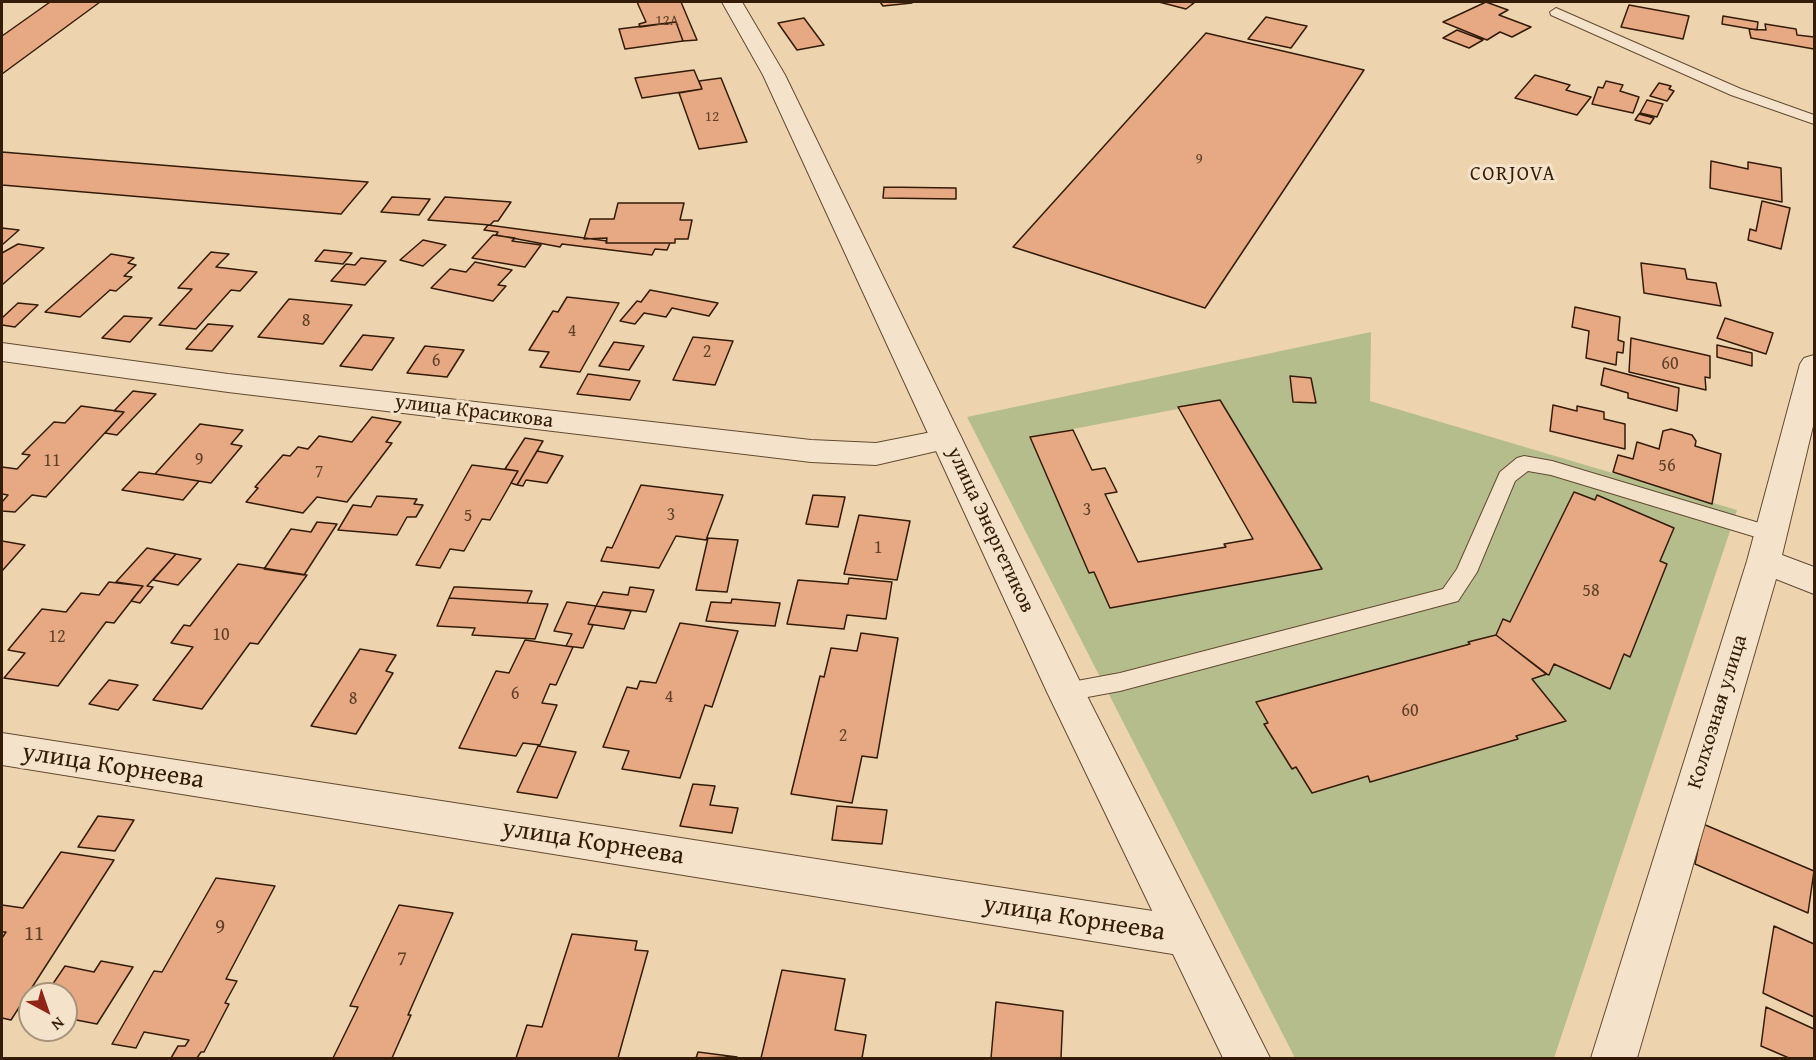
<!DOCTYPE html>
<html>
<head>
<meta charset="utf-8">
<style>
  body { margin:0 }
  #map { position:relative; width:1816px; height:1060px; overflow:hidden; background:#eed4ae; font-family:"Gentium Book Plus",serif }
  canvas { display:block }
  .frame { position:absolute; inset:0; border:3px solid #351c08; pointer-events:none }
  .north { position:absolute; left:18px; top:982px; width:60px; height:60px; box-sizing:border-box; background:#f4e3ca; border:2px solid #a8937c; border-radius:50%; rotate:140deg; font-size:16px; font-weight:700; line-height:24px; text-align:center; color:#351c08 }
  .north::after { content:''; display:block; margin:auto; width:21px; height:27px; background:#8f2418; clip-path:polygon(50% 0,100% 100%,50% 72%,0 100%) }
</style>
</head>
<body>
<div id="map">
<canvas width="1816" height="1060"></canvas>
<div class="frame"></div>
<div class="north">N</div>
</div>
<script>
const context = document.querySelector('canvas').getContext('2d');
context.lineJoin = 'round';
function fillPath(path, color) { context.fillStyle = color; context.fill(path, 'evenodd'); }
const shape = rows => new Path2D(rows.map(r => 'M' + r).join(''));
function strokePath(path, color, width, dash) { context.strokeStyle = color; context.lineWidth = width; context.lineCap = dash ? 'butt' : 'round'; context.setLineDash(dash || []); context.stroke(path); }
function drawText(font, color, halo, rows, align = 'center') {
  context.font = font + ' "Gentium Book Plus",serif'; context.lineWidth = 6; context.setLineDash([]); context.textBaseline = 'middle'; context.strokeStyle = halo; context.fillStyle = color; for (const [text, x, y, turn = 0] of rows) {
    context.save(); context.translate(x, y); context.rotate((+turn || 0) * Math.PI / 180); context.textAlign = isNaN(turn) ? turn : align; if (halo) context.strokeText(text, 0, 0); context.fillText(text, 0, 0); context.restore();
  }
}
const green = shape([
  [1371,332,1370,401,1737,510,1554,1058,1295,1058,967,417],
  [1220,401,1321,569,1110,608,1094,572,1089,573,1031,437]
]);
const building = shape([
  [50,2,100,2,2,74,2,36,50,2],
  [637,2,681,2,697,40,683,41,676,22,640,27,639,24,646,22,637,2],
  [880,2,911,2,912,3,883,6,880,2],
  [1159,2,1188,2,1194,3,1186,9,1159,2],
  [1486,2,1508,10,1499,15,1531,27,1512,37,1500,32,1487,40,1443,22,1486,2],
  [1629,5,1689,16,1683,39,1621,27,1629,5],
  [1723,16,1758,22,1757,30,1722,24,1723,16],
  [1266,17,1297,24,1307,26,1291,48,1248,39,1266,17],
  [804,18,824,45,797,50,778,23,804,18],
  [676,22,683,41,625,49,619,29,676,22],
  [1765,24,1796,29,1797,35,1814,37,1814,49,1751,38,1749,29,1766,30,1765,24],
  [1457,30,1483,40,1469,48,1443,38,1457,30],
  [1206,33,1364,70,1205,308,1013,247,1206,33],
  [694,70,702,89,642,98,635,78,694,70],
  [1535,75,1570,85,1566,90,1591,97,1577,115,1515,98,1535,75],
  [721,78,747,142,699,149,679,93,702,89,699,81,721,78],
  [1606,81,1623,85,1620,91,1639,97,1633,113,1592,104,1598,87,1603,88,1606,81],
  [1659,83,1671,86,1669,89,1674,91,1667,101,1650,96,1659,83],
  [1647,100,1663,104,1657,117,1640,113,1647,100],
  [1639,114,1654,118,1650,124,1635,120,1639,114],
  [2,152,368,182,341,214,307,211,2,185,2,152],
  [1711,161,1748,169,1748,162,1781,168,1782,202,1710,188,1711,161],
  [884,187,956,188,956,199,883,198,884,187],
  [392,197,430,199,419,215,381,212,392,197],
  [445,197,511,202,498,221,494,221,490,225,428,220,445,197],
  [1762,201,1790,208,1781,249,1748,240,1750,229,1756,231,1762,201],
  [618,203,684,203,680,220,692,220,688,239,675,239,675,243,606,243,607,238,584,239,590,219,614,219,618,203],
  [488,225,607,241,606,243,670,243,667,250,655,249,652,255,562,244,560,247,496,235,498,232,484,230,488,225],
  [2,228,19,230,2,245,2,228],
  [493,235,515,238,512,241,541,245,525,267,472,258,493,235],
  [423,240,446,245,423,266,400,260,423,240],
  [18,244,44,248,2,285,2,253,18,244],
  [324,250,352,253,343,264,315,261,324,250],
  [211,252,229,254,216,267,257,272,240,291,231,290,196,329,159,325,192,289,178,288,211,252],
  [111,254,134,258,128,263,136,265,124,276,132,277,116,291,110,290,80,317,45,312,111,254],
  [361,258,386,261,365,285,331,281,346,264,355,265,361,258],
  [475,262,512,270,498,285,506,286,493,301,431,288,450,269,466,272,475,262],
  [1641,263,1685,269,1687,279,1716,283,1721,306,1644,293,1641,263],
  [650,290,718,303,709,316,672,308,666,317,644,313,635,324,620,321,637,301,641,302,650,290],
  [567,297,619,303,580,372,540,367,549,352,529,350,553,311,558,312,567,297],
  [289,299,352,305,323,344,258,337,289,299],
  [18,303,38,305,15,327,2,325,2,318,18,303],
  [1575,307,1620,317,1618,340,1624,342,1623,353,1617,352,1616,365,1586,358,1589,331,1572,327,1575,307],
  [124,316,152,318,130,342,102,338,124,316],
  [1725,318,1773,333,1766,354,1717,338,1725,318],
  [208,324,233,326,212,351,186,349,208,324],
  [363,335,394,338,372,370,340,366,363,335],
  [693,337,733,341,715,385,673,380,693,337],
  [1631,338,1710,356,1710,378,1705,377,1706,390,1629,372,1631,338],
  [614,342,644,346,629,370,599,366,614,342],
  [1717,345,1752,353,1752,366,1717,357,1717,345],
  [425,346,464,350,447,377,407,373,425,346],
  [1604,368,1679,388,1677,411,1628,398,1628,393,1601,385,1604,368],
  [588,374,640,381,630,400,577,394,588,374],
  [1290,376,1311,378,1316,403,1293,402,1290,376],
  [133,391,156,394,117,435,105,433,124,412,114,411,133,391],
  [1220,400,1322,569,1110,608,1094,572,1089,573,1030,437,1073,430,1092,470,1105,468,1117,492,1105,494,1138,562,1226,547,1224,544,1253,539,1178,407,1220,400],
  [1553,405,1577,411,1577,406,1604,412,1604,419,1625,424,1625,449,1550,431,1553,405],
  [81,406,124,412,46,497,32,495,15,512,2,511,2,502,8,495,2,494,2,467,17,469,30,455,22,454,54,422,65,423,81,406],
  [372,417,401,422,386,442,392,443,347,502,317,497,303,513,246,502,258,488,255,487,283,455,290,456,298,447,308,449,319,436,352,442,372,417],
  [200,424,243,430,231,444,242,446,211,483,155,474,200,424],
  [1671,429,1692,435,1696,441,1695,446,1721,454,1712,504,1613,472,1618,455,1633,459,1637,442,1659,449,1663,431,1671,429],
  [525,438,543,441,517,485,511,483,518,471,505,469,525,438],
  [537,451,563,456,547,483,526,480,523,486,517,485,537,451],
  [472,465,518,471,490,520,482,519,464,551,450,549,440,568,416,565,472,465],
  [139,472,155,474,199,481,183,500,122,490,139,472],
  [641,485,723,495,706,540,676,536,659,568,601,561,607,547,612,548,641,485],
  [1574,492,1595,500,1597,495,1674,528,1660,561,1667,564,1630,657,1624,654,1610,689,1554,664,1549,675,1546,674,1496,635,1503,619,1510,622,1574,492],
  [813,495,845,497,838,527,806,524,813,495],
  [377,496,417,499,414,504,423,505,416,517,407,517,397,535,338,530,353,505,371,507,377,496],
  [859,515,910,521,897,580,844,574,859,515],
  [317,522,337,524,304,575,264,569,291,529,311,532,317,522],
  [708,538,738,540,727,592,696,590,708,538],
  [2,541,25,545,2,571,2,541],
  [147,548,176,554,147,586,153,587,140,603,131,601,143,586,116,582,147,548],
  [176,554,201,559,178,585,153,580,176,554],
  [238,564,307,575,258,644,250,643,202,709,153,700,193,647,171,643,184,625,190,626,238,564],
  [849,578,892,582,886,619,847,615,844,629,787,624,798,580,848,584,849,578],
  [109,582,143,586,114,623,106,622,58,686,4,678,25,653,8,650,42,609,66,612,81,593,99,595,109,582],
  [454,587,459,587,532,591,527,603,449,598,454,587],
  [630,587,654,590,646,612,596,606,603,592,628,595,630,587],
  [449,598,527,603,548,604,535,639,472,635,475,628,437,626,449,598],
  [732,599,780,603,775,626,706,621,711,602,731,603,732,599],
  [567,602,596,606,588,624,593,625,583,648,566,646,572,634,554,631,567,602],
  [596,606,631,611,624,629,588,624,596,606],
  [680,623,738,631,712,707,705,705,680,778,622,769,629,751,603,747,627,687,637,689,640,681,656,683,680,623],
  [861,633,898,638,877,758,862,756,852,803,791,794,820,676,824,677,831,648,857,651,861,633],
  [1496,635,1547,674,1532,679,1566,721,1516,736,1518,739,1370,782,1368,776,1312,793,1296,767,1292,769,1264,724,1268,723,1256,702,1470,644,1468,642,1496,635],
  [525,640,573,647,556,685,550,684,542,703,557,705,540,745,523,743,516,756,459,748,496,671,509,673,525,640],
  [360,649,396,655,386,671,393,673,356,734,311,726,360,649],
  [109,680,138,685,118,710,89,704,109,680],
  [538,746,576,752,557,798,517,792,538,746],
  [693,784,715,786,710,805,738,808,732,833,680,826,693,784],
  [837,806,887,810,882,844,832,840,837,806],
  [98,816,134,820,115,851,78,847,98,816],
  [1703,824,1814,871,1808,913,1695,864,1703,824],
  [61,852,114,860,11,1020,2,1018,2,938,6,932,2,932,2,905,23,908,61,852],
  [216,878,275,886,226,979,237,981,225,1003,229,1004,204,1052,201,1052,197,1058,171,1058,178,1046,185,1046,189,1040,144,1032,136,1048,112,1044,154,971,162,972,216,878],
  [399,905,453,913,408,1015,411,1015,392,1058,333,1058,358,1007,350,1006,399,905],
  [1774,926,1814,944,1814,1017,1763,993,1774,926],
  [572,934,637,941,635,950,648,951,618,1058,516,1058,527,1025,542,1027,572,934],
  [101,961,133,967,97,1024,66,1018,66,994,46,994,65,966,94,972,101,961],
  [782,970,845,979,835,1030,866,1035,862,1058,761,1058,782,970],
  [996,1002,1063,1011,1061,1058,991,1058,996,1002],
  [1766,1007,1814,1029,1814,1058,1789,1058,1761,1046,1766,1007],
  [698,1052,737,1057,696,1058,698,1052]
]);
const service = shape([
  [1556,8,1741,89,1814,115,1814,124,1731,95,1551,15,1550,12,1556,8],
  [1524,456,1552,461,1776,528,1780,533,1776,538,1769,541,1551,475,1528,471,1515,481,1477,572,1458,601,1120,691,1066,701,1058,699,1054,692,1058,685,1066,683,1120,673,1443,589,1457,569,1500,472,1517,458,1524,456]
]);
const minor = shape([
  [2,343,228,374,811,440,876,443,947,429,958,432,962,439,958,446,876,465,811,462,228,392,2,361,2,343],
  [1814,355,1814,422,1782,555,1814,567,1814,594,1776,579,1637,1058,1591,1058,1747,561,1800,364,1804,358,1814,355],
  [2,733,1185,916,1200,922,1207,936,1200,950,1185,956,2,765,2,733]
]);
const tertiary = shape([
  [722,2,742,2,785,75,1085,692,1270,1058,1223,1058,1047,692,763,75,722,2]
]);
const farNumbernames = [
  ["12А",667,21],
  ["12",712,117],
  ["9",1199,159]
];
const numberNames = [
  ["8",306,321],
  ["4",572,331],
  ["2",707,352],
  ["6",436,361],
  ["60",1670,364],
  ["9",199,460],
  ["11",52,461],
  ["56",1667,466],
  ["7",319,472],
  ["3",1087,510],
  ["3",671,515],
  ["5",468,516],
  ["1",878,548],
  ["58",1591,591],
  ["10",221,635],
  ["12",57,637],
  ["6",515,694],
  ["4",669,697],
  ["8",353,699],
  ["60",1410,711],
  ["2",843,736]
];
const farQuarternames = [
  ["CORJOVA",1513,175]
];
const streetNames = [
  ["улица Красикова",474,412,7],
  ["улица Энергетиков",990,530,65],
  ["Колхозная улица",1718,712,-73]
];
const nearNumbernames = [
  ["9",220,928],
  ["11",34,935],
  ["7",402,960]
];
const nearStreetnames = [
  ["улица Корнеева",113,767,9],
  ["улица Корнеева",593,843,9],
  ["улица Корнеева",1074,919,9]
];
fillPath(green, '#b5bd8d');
fillPath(building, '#e6a983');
strokePath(building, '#351c08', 1.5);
strokePath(service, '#634a32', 2);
strokePath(minor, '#634a32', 2);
strokePath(tertiary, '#634a32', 2);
fillPath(service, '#f4e3ca');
fillPath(minor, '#f4e3ca');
fillPath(tertiary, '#f4e3ca');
drawText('15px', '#613f27', null, farNumbernames);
drawText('18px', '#613f27', null, numberNames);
context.letterSpacing = '1.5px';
drawText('20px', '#351c08', '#f4e3ca', farQuarternames);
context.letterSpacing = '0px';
drawText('21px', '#351c08', '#f4e3ca', streetNames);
drawText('21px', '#613f27', null, nearNumbernames);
drawText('26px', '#351c08', '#f4e3ca', nearStreetnames);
</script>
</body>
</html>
